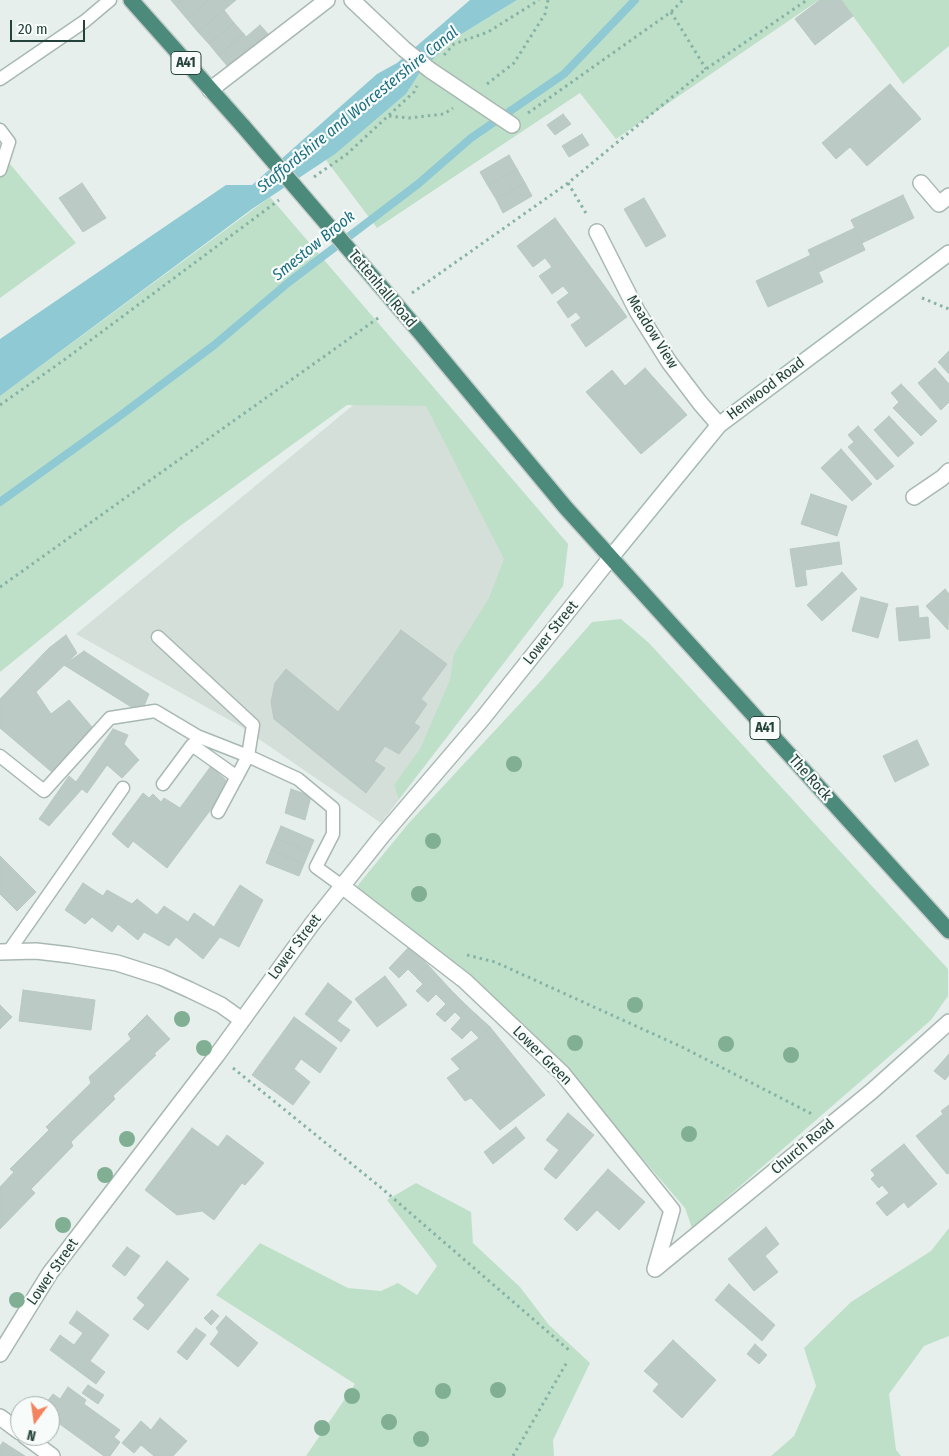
<!DOCTYPE html>
<html>
<head>
<meta charset="utf-8">
<style>
  body { margin:0 }
  #map { position:relative; width:949px; height:1456px; overflow:hidden; background:#e6efeb; font-family:"Fira Sans Condensed",sans-serif }
  canvas { display:block }
  .north { position:absolute; left:10px; top:1396px; width:50px; height:50px; box-sizing:border-box; background:#f7fbf9; border:1px solid #a3b1ad; border-radius:50%; rotate:194deg; font-size:14px; font-weight:700; line-height:20px; text-align:center; color:#24423a }
  .north::after { content:''; display:block; margin:auto; width:18px; height:22px; background:#f4845f; clip-path:polygon(50% 0,100% 100%,50% 72%,0 100%) }
  .scale { position:absolute; left:10px; top:20px; width:75px; height:22px; box-sizing:border-box; border:2px solid #24423a; border-top:0; padding-left:6px; font-size:15px; line-height:18px; white-space:nowrap; color:#24423a; -webkit-text-stroke:4px #f7fbf9; paint-order:stroke }
</style>
</head>
<body>
<div id="map">
<canvas width="949" height="1456"></canvas>
<div class="north">N</div>
<div class="scale">20 m</div>
</div>
<script>
const context = document.querySelector('canvas').getContext('2d');
context.lineJoin = 'round';
function fillPath(path, color) { context.fillStyle = color; context.fill(path, 'evenodd'); }
const shape = rows => new Path2D(rows.map(r => 'M' + r).join(''));
function strokePath(path, color, width, dash) { context.strokeStyle = color; context.lineWidth = width; context.lineCap = dash ? 'butt' : 'round'; context.setLineDash(dash || []); context.stroke(path); }
function drawText(font, color, halo, rows, align = 'center') {
  context.font = font + ' "Fira Sans Condensed",sans-serif'; context.lineWidth = 4.5; context.setLineDash([]); context.textBaseline = 'middle'; context.strokeStyle = halo; context.fillStyle = color; for (const [text, x, y, turn = 0] of rows) {
    context.save(); context.translate(x, y); context.rotate((+turn || 0) * Math.PI / 180); context.textAlign = isNaN(turn) ? turn : align; if (halo) context.strokeText(text, 0, 0); context.fillText(text, 0, 0); context.restore();
  }
}
const built = shape([
  [409,359,568,544,563,586,381,823,240,726,76,634]
]);
const green = shape([
  [517,0,819,0,616,139,580,93,377,228,326,160,406,94,421,71,455,38],
  [841,0,949,0,949,46,903,84],
  [0,152,76,243,0,298],
  [270,197,568,544,563,586,399,799,394,785,420,749,450,680,454,654,489,598,504,559,426,406,347,405,180,526,0,672,0,396],
  [621,619,649,643,948,969,948,996,931,1020,692,1228,685,1208,561,1064,354,890,408,824,539,683,592,622],
  [416,1183,471,1212,473,1243,520,1287,549,1325,590,1363,553,1440,554,1456,306,1456,355,1384,216,1295,260,1243,348,1288,381,1291,398,1283,417,1295,437,1266,387,1200],
  [949,1228,949,1336,924,1346,889,1394,896,1450,901,1456,771,1456,794,1436,816,1386,804,1348,851,1302,931,1251]
]);
const water = shape([
  [470,0,517,0,455,38,421,71,406,94,335,154,252,209,0,396,0,339,226,185,252,185,377,74,397,63]
]);
const stream = shape([
  [0,502,117,418,213,346,289,282,418,184,471,138,564,74,635,0]
]);
const building = shape([
  [171,0,183,0,176,6,171,0],
  [183,0,209,0,187,19,176,6,183,0],
  [209,0,236,0,198,32,187,19,209,0],
  [820,0,841,0,853,16,815,45,795,19,820,0],
  [224,10,234,23,209,44,198,32,224,10],
  [234,23,244,34,218,55,209,44,234,23],
  [260,25,269,35,229,68,218,55,244,34,246,37,260,25],
  [890,84,921,119,867,166,850,147,836,159,822,143,890,84],
  [563,114,571,124,555,135,547,125,563,114],
  [582,134,589,145,569,157,562,146,582,134],
  [509,155,517,169,488,186,480,172,509,155],
  [517,169,525,183,496,199,488,186,517,169],
  [82,183,106,218,83,232,59,198,82,183],
  [525,183,532,196,503,213,496,199,525,183],
  [903,195,914,218,862,243,851,220,903,195],
  [644,198,666,236,646,247,624,209,644,198],
  [555,218,627,317,586,347,571,325,581,318,576,312,568,318,557,302,569,293,563,286,552,294,539,276,552,267,545,258,533,267,517,246,555,218],
  [855,228,865,250,819,272,808,250,855,228],
  [811,255,823,282,768,307,756,281,811,255],
  [949,351,949,374,938,362,949,351],
  [645,368,687,415,641,454,586,392,612,370,625,386,645,368],
  [935,368,949,384,949,402,941,410,918,383,935,368],
  [901,384,937,421,921,436,893,408,899,402,891,393,901,384],
  [889,416,914,443,898,457,874,430,889,416],
  [858,426,894,466,877,480,848,447,854,442,848,435,858,426],
  [841,449,872,484,852,501,821,468,841,449],
  [811,494,847,506,837,536,801,524,811,494],
  [839,542,842,564,805,570,807,585,796,587,790,549,839,542],
  [842,572,857,589,822,621,807,605,842,572],
  [945,589,949,594,948,630,926,606,945,589],
  [861,597,888,604,878,638,852,631,861,597],
  [918,606,919,618,928,617,930,638,899,641,896,608,918,606],
  [401,630,447,664,421,699,427,704,414,723,420,727,399,754,385,746,374,761,385,768,366,793,274,719,271,702,275,683,286,669,338,712,401,630],
  [66,635,77,653,36,692,51,714,69,700,92,727,53,773,0,728,0,699,49,648,66,635],
  [84,651,149,694,141,713,64,665,84,651],
  [113,729,128,735,124,744,139,760,122,778,107,765,87,793,82,789,49,826,39,819,69,776,76,782,113,729],
  [917,740,929,765,895,782,883,756,917,740],
  [211,766,230,784,167,868,133,841,128,848,112,834,143,793,149,798,153,794,161,802,164,798,180,808,211,766],
  [291,789,311,796,305,820,285,813,291,789],
  [281,826,314,840,309,852,276,838,281,826],
  [276,838,309,852,304,864,271,850,276,838],
  [271,850,304,864,299,876,266,863,271,850],
  [0,856,36,892,17,911,0,894,0,856],
  [83,883,103,896,107,890,132,904,137,899,157,915,164,906,188,922,194,913,214,927,240,885,263,900,239,947,220,937,203,959,176,937,169,946,144,932,138,940,118,924,112,932,92,917,85,924,65,910,83,883],
  [409,947,428,965,416,977,408,969,399,978,389,968,409,947],
  [428,965,450,989,441,999,436,994,428,1002,416,991,423,984,416,977,428,965],
  [385,976,407,1005,377,1027,355,999,385,976],
  [328,983,352,1002,337,1021,350,1030,341,1042,305,1014,328,983],
  [450,989,467,1006,458,1015,455,1012,445,1022,436,1014,446,1004,441,999,450,989],
  [23,990,95,1000,91,1030,19,1021,23,990],
  [0,1005,12,1017,0,1029,0,1005],
  [467,1006,490,1027,479,1038,471,1030,462,1039,451,1029,461,1018,458,1015,467,1006],
  [147,1015,170,1039,154,1054,156,1055,113,1096,115,1099,71,1142,73,1146,31,1189,35,1193,0,1229,0,1187,14,1172,10,1169,49,1130,46,1127,91,1083,89,1077,131,1039,128,1034,147,1015],
  [294,1017,337,1048,320,1073,301,1059,294,1069,310,1082,293,1105,252,1075,294,1017],
  [490,1027,545,1095,500,1130,471,1098,465,1101,447,1078,460,1069,451,1059,479,1038,490,1027],
  [949,1054,949,1075,945,1080,934,1071,949,1054],
  [949,1105,949,1173,947,1174,916,1136,943,1114,941,1111,949,1105],
  [568,1113,594,1135,556,1179,544,1169,559,1150,546,1140,568,1113],
  [516,1127,525,1138,493,1164,484,1152,516,1127],
  [192,1128,218,1147,227,1135,264,1163,245,1185,242,1183,214,1220,202,1211,177,1215,145,1190,192,1128],
  [904,1144,937,1184,908,1208,904,1202,887,1216,876,1203,889,1193,882,1185,879,1188,871,1179,875,1175,871,1170,904,1144],
  [608,1169,645,1202,619,1230,597,1210,577,1231,564,1219,608,1169],
  [766,1227,779,1244,765,1256,778,1272,754,1291,728,1259,766,1227],
  [127,1247,140,1256,125,1276,112,1266,127,1247],
  [167,1261,189,1279,148,1330,133,1319,145,1305,137,1298,167,1261],
  [729,1284,775,1325,762,1341,715,1300,729,1284],
  [212,1310,219,1316,211,1325,204,1318,212,1310],
  [77,1311,109,1335,90,1361,105,1372,96,1384,50,1350,60,1335,74,1345,83,1333,69,1323,77,1311],
  [226,1316,258,1343,238,1367,210,1344,219,1332,216,1328,226,1316],
  [196,1328,206,1335,187,1360,177,1352,196,1328],
  [673,1340,716,1380,682,1418,653,1391,659,1384,644,1371,673,1340],
  [755,1344,767,1355,759,1364,747,1354,755,1344],
  [88,1385,104,1395,98,1404,82,1393,88,1385],
  [68,1387,86,1400,84,1404,120,1430,114,1437,120,1442,110,1456,104,1456,50,1417,51,1406,46,1403,53,1394,60,1399,68,1387],
  [160,1418,187,1441,173,1456,154,1456,141,1445,134,1453,122,1443,141,1421,151,1430,160,1418],
  [3,1442,25,1456,0,1456,0,1446,3,1442]
]);
const path = shape([
  [671,12,706,69],
  [444,55,454,44,488,32,539,0],
  [487,84,514,63,545,14,548,0],
  [528,113,671,12,683,0],
  [389,116,409,118,444,114,453,108],
  [314,177,347,154,414,92,417,86],
  [568,183,587,215],
  [412,293,568,183,706,69,807,0],
  [922,298,949,309],
  [0,405,64,360,279,200],
  [0,587,381,316],
  [467,955,495,962,682,1047,812,1114],
  [233,1068,379,1186,570,1351],
  [513,1456,567,1362]
]);
const service = shape([
  [0,79,85,21,110,0],
  [0,130,9,142,0,170],
  [158,637,253,725,248,756,218,812],
  [0,756,44,791,110,718,155,711,197,736,248,756,298,779,333,808,333,834,316,867,342,886],
  [163,784,192,745,237,777],
  [9,951,123,788]
]);
const minor = shape([
  [352,0,404,49],
  [430,70,512,125],
  [210,90,327,0],
  [921,183,939,204,949,196],
  [597,232,637,311,669,362,700,403,719,425],
  [914,497,942,478,949,471],
  [342,886,465,981,562,1073,672,1210,655,1269],
  [0,952,36,951,70,955,117,963,161,977,190,990,221,1005,242,1020],
  [655,1269,872,1091,949,1022],
  [0,1417,20,1432],
  [25,1436,52,1456]
]);
const tertiary = shape([
  [0,1354,50,1273,217,1055,312,924,382,836,483,718,612,556]
]);
const secondary = shape([
  [612,556,719,425,949,253]
]);
const trunk = shape([
  [131,0,243,126],
  [418,330,566,508,949,931]
]);
const minorBridge = shape([
  [404,49,430,70]
]);
const trunkBridge = shape([
  [243,126,418,330]
]);
const trees = [
  [514,764],
  [433,841],
  [419,894],
  [635,1005],
  [182,1019],
  [575,1043],
  [726,1044],
  [204,1048],
  [791,1055],
  [689,1134],
  [127,1139],
  [105,1175],
  [63,1225],
  [17,1300],
  [498,1390],
  [443,1391],
  [352,1396],
  [389,1422],
  [322,1428],
  [421,1439]
];
const shields = [
  [186,63,30],
  [765,728,30]
];
const shieldNames = [
  ["A41",186,63],
  ["A41",765,728]
];
const streetNames = [
  ["Tettenhall Road",382,289,50],
  ["Meadow View",652,332,58],
  ["Henwood Road",766,389,-37],
  ["Lower Street",551,633,-51],
  ["The Rock",810,778,48],
  ["Lower Street",295,947,-53],
  ["Lower Green",542,1056,45],
  ["Church Road",803,1147,-40],
  ["Lower Street",53,1272,-55]
];
const waterNames = [
  ["Staffordshire and Worcestershire Canal",358,110,-39],
  ["Smestow Brook",314,246,-39]
];
fillPath(built, '#d4dfda');
fillPath(green, '#bfe0c8');
fillPath(water, '#8ec9d4');
strokePath(stream, '#8ec9d4', 8);
fillPath(building, '#bbcac4');
strokePath(building, '#b8c9c2', 1);
strokePath(service, '#a8b8b2', 15);
strokePath(minor, '#a8b8b2', 18);
strokePath(tertiary, '#a8b8b2', 18);
strokePath(secondary, '#a4bbb3', 18);
strokePath(trunk, '#c2cac8', 18);
strokePath(path, '#86b3a5', 3, [2.5, 4]);
strokePath(service, '#fff', 12);
strokePath(minor, '#fff', 15);
strokePath(tertiary, '#fff', 15);
strokePath(secondary, '#fff', 15);
strokePath(trunk, '#4c8a7c', 15);
strokePath(minorBridge, '#a8b8b2', 18, []);
strokePath(trunkBridge, '#c2cac8', 18, []);
strokePath(minorBridge, '#fff', 15);
strokePath(trunkBridge, '#4c8a7c', 15);
context.fillStyle = '#80af93';
for (const [x, y] of trees) { context.beginPath(); context.arc(x, y, 8, 0, 2 * Math.PI); context.fill(); }
for (const [x, y, w] of shields) { const box = new Path2D(); box.roundRect(x - w / 2, y - 11.5, w, 23, 4); context.fillStyle = '#f7fbf9'; context.fill(box); strokePath(box, '#24423a', 1); }
drawText('bold 14px', '#24423a', null, shieldNames);
drawText('15px', '#24423a', '#f7fbf9', streetNames);
drawText('italic 16px', '#1c6f80', '#f7fbf9', waterNames);
</script>
</body>
</html>
